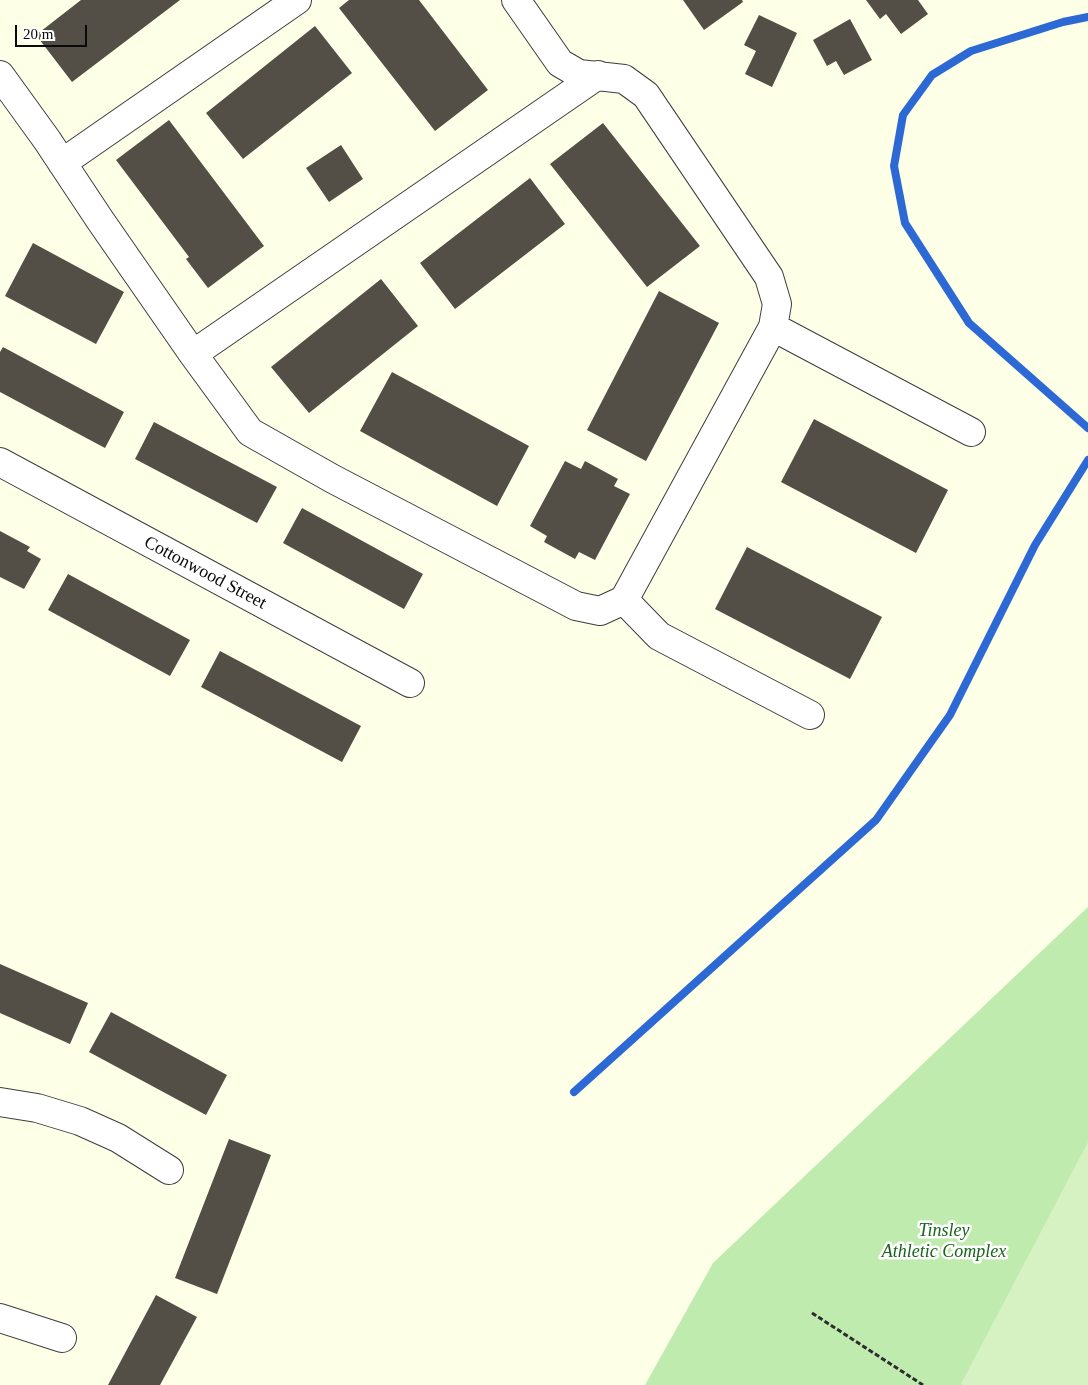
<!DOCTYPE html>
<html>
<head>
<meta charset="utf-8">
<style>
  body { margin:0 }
  #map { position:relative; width:1088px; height:1385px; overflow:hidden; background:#feffe7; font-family:"Times New Roman",serif }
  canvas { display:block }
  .scale { position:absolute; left:15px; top:25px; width:72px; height:22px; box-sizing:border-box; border:2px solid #0a0a0a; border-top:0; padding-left:6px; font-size:15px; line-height:18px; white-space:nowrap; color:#0a0a0a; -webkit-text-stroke:4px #fff; paint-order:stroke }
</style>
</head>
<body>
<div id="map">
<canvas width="1088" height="1385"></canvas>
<div class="scale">20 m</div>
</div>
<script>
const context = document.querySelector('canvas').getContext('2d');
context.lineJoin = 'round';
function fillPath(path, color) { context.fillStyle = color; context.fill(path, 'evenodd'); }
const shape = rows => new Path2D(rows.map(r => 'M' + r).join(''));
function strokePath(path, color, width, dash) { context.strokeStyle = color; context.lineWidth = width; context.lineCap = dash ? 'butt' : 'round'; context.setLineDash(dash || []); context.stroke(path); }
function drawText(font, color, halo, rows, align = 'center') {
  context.font = font + ' "Times New Roman",serif'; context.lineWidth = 5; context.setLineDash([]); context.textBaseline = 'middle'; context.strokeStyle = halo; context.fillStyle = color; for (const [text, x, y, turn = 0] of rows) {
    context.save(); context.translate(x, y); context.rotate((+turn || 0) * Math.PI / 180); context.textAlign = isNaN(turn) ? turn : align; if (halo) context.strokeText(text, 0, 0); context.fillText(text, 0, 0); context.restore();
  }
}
const green = shape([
  [1088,907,1088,1385,645,1385,713,1263]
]);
const pitch = shape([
  [1088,1142,1088,1385,963,1385,961,1384]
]);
const stream = shape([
  [1088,17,1063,22,971,51,932,75,903,115,894,166,905,223,969,323,1088,428],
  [574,1092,876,820,950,715,1035,545,1088,460]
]);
const building = shape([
  [81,0,180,0,72,82,36,35],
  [349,0,419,0,488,90,435,131,339,8],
  [683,0,742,0,743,2,704,30],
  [866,0,918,0,928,14,901,34,886,14,880,19],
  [759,15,797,33,772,87,745,74,756,51,744,45],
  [850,19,872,60,844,75,836,61,827,66,813,40],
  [315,26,352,73,243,159,206,113],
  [169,120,264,246,208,288,186,259,189,257,116,160],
  [603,123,700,246,647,287,550,164],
  [341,145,363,179,329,202,306,168],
  [530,178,565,224,455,309,420,263],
  [33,243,124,292,96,344,5,296],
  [381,279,418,326,309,413,271,367],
  [659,291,719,323,646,461,587,430],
  [3,347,124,412,105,448,0,392,0,352],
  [392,372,529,446,497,506,360,431],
  [814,419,948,490,916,553,781,482],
  [154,422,277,487,257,523,135,459],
  [565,461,581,469,585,461,618,479,614,486,630,494,595,560,579,552,575,559,544,542,547,536,530,526],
  [302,508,423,574,404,609,283,543],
  [0,531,30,547,27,551,41,559,24,589,0,577],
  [747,547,882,617,850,679,715,609],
  [68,574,190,640,170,676,48,610],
  [220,651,361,726,342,762,201,687],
  [0,964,88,1003,70,1044,0,1013],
  [111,1012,227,1075,206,1115,89,1052],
  [229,1139,271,1155,217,1294,175,1278],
  [156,1295,197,1317,160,1385,108,1385]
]);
const path = shape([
  [812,1313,923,1385]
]);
const minor = shape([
  [0,75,47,140,100,220,193,354,250,432,333,479,576,606,600,611,624,600,773,327,777,304,769,277,646,95,624,79,579,74,560,63,516,0],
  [62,163,297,0],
  [773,327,971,432],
  [193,354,598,75],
  [0,462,410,683],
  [624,600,659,636,810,715],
  [0,1102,37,1108,80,1121,118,1138,169,1170],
  [0,1318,62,1338]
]);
const streetNames = [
  ["Cottonwood Street",205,573,28]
];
const parkNames = [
  ["Tinsley",944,1231],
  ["Athletic Complex",944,1252]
];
fillPath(green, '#c0ebaf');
fillPath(pitch, '#d6f1c2');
strokePath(stream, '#2c69d4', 8);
fillPath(building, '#534e46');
strokePath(minor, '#3d3d3d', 30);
strokePath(path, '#2c2c2c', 3, [5, 2.5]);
strokePath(minor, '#fff', 28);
drawText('18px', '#0a0a0a', '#fff', streetNames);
drawText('italic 18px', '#18641a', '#fff', parkNames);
</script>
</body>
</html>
